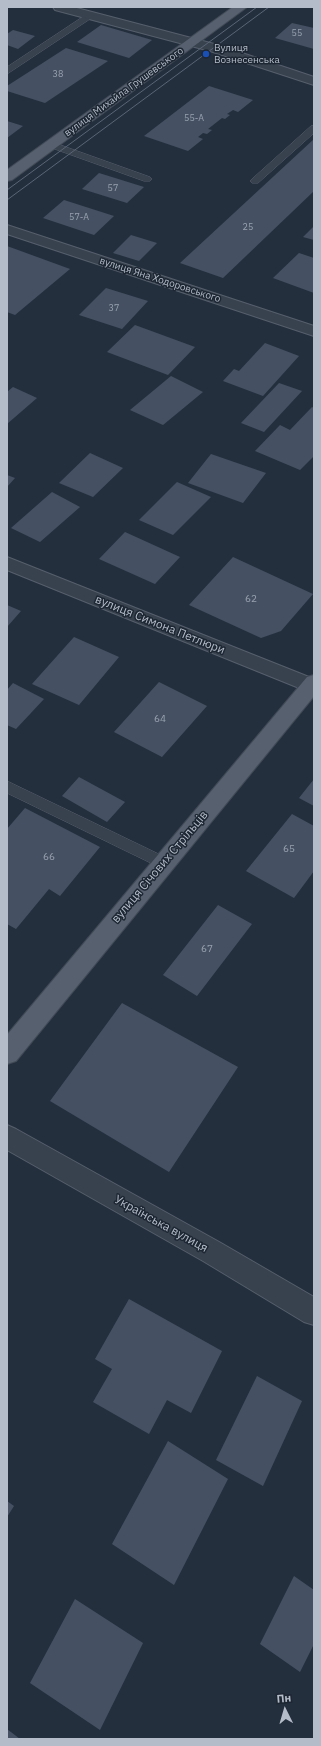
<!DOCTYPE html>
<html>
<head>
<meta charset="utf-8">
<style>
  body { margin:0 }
  #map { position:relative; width:321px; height:1746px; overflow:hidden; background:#242f3e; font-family:"IBM Plex Sans",sans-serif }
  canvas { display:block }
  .frame { position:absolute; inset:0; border:8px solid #b4bcc9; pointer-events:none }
  .north { position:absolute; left:265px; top:1690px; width:40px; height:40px; -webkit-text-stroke:3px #1d2633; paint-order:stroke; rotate:355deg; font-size:11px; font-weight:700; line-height:16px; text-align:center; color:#b4bcc9 }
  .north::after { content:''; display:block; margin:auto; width:14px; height:18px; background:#b4bcc9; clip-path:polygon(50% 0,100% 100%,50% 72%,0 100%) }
</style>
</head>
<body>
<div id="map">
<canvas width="321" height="1746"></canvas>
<div class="frame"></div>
<div class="north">Пн</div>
</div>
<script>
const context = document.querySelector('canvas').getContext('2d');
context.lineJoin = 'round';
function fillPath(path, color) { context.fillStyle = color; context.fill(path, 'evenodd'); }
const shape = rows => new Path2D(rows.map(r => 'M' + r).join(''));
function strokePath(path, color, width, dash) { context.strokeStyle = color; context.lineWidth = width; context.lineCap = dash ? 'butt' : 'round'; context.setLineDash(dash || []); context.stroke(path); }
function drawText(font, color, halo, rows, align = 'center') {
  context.font = font + ' "IBM Plex Sans",sans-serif'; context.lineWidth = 3; context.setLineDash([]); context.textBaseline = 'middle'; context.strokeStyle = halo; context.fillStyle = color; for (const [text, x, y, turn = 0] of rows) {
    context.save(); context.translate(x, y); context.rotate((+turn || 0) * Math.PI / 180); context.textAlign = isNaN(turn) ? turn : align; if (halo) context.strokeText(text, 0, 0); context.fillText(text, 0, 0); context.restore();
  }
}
const building = shape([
  [292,23,314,28,314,49,275,38],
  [101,25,152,40,129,58,77,42],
  [13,30,35,36,18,49,7,45,7,34],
  [66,48,108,61,45,103,7,91,7,86],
  [209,86,253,100,238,112,233,110,227,114,230,115,225,119,222,118,208,129,212,130,207,134,203,133,198,137,203,139,188,151,144,136],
  [7,121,23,126,7,138],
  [314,139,314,191,223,278,180,263],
  [99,173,144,187,127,203,82,189],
  [64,200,114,216,94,235,43,218],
  [314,226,314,240,303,237],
  [131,235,157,243,139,261,113,253],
  [7,246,70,269,15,315,7,312],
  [299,253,314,258,314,293,273,278],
  [106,288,148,301,122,329,79,315],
  [135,325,195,347,168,375,107,352],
  [265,343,299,356,263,396,223,381,234,369,239,371],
  [171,376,203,392,163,425,130,410],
  [279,383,302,391,264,432,241,423],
  [13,387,37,398,7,424,7,392],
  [312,407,314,408,314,456,300,470,255,451,280,425,290,430],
  [90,453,123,468,93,497,59,483],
  [211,454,266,473,243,503,188,483],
  [7,475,15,478,7,487],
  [177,482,211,497,173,535,139,520],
  [52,492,80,507,40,542,11,528],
  [125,532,180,557,155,584,99,559],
  [233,557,313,594,281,631,261,638,189,605],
  [7,605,21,611,7,627],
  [74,637,119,657,79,705,32,684],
  [159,682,207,706,162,757,114,732],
  [13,683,44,699,16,729,7,725,7,690],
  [79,777,125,802,107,822,62,796],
  [314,779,314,806,299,798],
  [25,808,100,847,60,896,49,889,16,929,7,924,7,829],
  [292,814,314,826,314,871,294,898,246,871],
  [218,905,252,924,197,996,163,975],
  [122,1003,238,1067,169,1172,50,1101],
  [129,1299,222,1351,191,1413,167,1400,149,1434,93,1402,112,1369,95,1359],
  [257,1376,302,1401,263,1486,216,1460],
  [168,1441,228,1479,174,1585,112,1544],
  [7,1501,14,1506,7,1517],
  [294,1576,314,1590,314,1644,300,1672,260,1644],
  [75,1599,143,1643,100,1730,30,1683],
  [7,1729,20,1739,7,1739]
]);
const service = shape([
  [90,12,94,15,93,17,7,74,7,67,90,12],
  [314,125,314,133,258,183,252,183,250,181,252,179,311,126,314,125],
  [52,142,150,177,152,179,150,181,144,181,49,147,47,145,49,143,52,142],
  [7,781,169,859,171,863,169,867,164,869,159,867,7,793,7,781]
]);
const minor = shape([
  [53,7,73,7,218,45,314,77,314,85,210,51,55,10,53,7],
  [7,225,314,326,314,336,7,234,7,225],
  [7,557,314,679,314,694,7,570,7,557],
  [7,1125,16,1129,221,1243,314,1297,314,1325,304,1322,203,1261,7,1150,7,1125]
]);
const primary = shape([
  [233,7,247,7,12,180,7,181,7,170,233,7],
  [314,675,314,696,16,1061,7,1064,7,1035,307,677,314,675]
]);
const tram = shape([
  [7,190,257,7],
  [7,200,269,7]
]);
const markers = [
  [206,54,4,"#1a4fb4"]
];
const farNumbernames = [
  ["55",297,33],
  ["38",58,74],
  ["55-А",194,118],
  ["57",113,188],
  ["57-А",79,217],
  ["25",248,227],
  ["37",114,308]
];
const farPoinames = [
  ["Вулиця",214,48],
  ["Вознесенська",214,60]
];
const farStreetnames = [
  ["вулиця Михайла Грушевського",124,92,-36],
  ["вулиця Яна Ходоровського",160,280,18]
];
const numberNames = [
  ["62",251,599],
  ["64",160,719],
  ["65",289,849],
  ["66",49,857],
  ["67",207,949]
];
const streetNames = [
  ["вулиця Симона Петлюри",160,625,22],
  ["вулиця Січових Стрільців",160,867,-50],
  ["Українська вулиця",161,1224,29]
];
fillPath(building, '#455162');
strokePath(service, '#565f6c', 1);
strokePath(minor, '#565f6c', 2);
strokePath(primary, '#414a57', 2);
fillPath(service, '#38414e');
fillPath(minor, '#38414e');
fillPath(primary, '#56606e');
strokePath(tram, '#5a6575', 1);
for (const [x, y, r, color] of markers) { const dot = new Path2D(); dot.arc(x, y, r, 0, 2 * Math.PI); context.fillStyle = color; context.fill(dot); strokePath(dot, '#1d2633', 1.5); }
drawText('9px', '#98a1af', null, farNumbernames);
drawText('10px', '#b4bcc9', '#1d2633', farPoinames, 'left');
drawText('10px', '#b4bcc9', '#1d2633', farStreetnames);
drawText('10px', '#98a1af', null, numberNames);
drawText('12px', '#b4bcc9', '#1d2633', streetNames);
</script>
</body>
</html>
